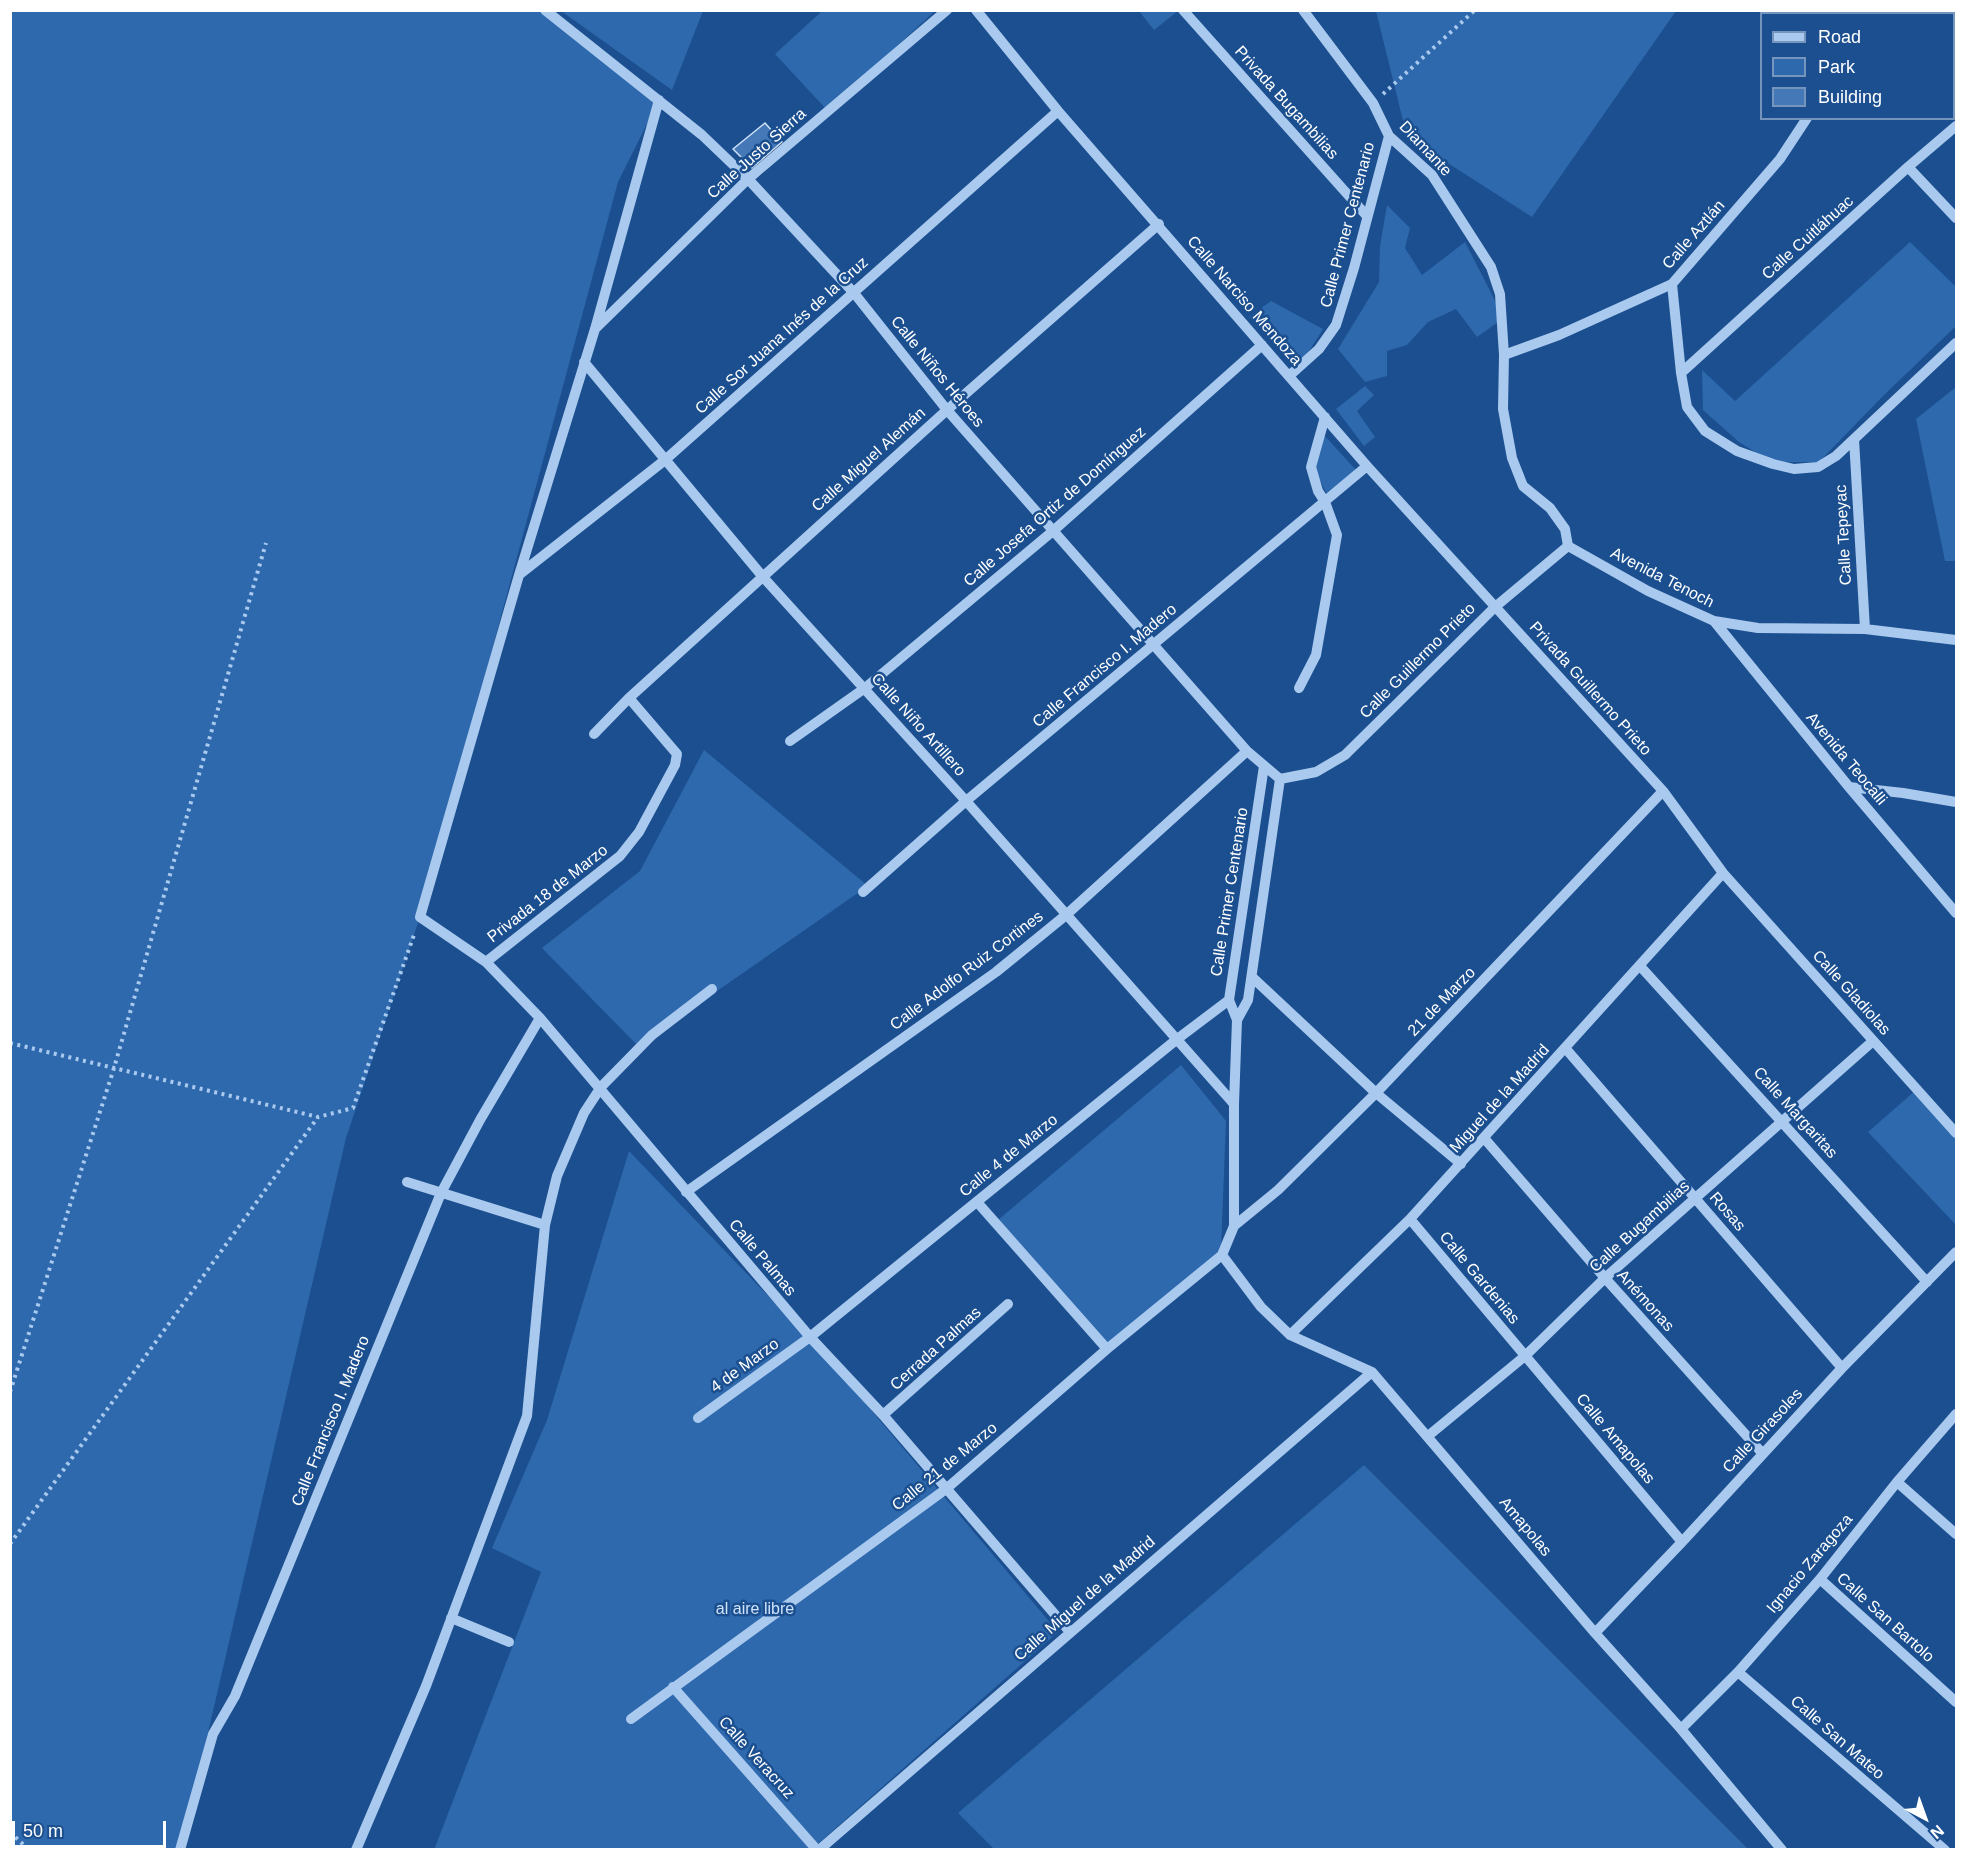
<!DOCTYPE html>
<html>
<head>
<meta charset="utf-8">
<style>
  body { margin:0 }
  #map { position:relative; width:1967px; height:1860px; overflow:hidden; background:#1b4f8f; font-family:Arial,sans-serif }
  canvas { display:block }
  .frame { position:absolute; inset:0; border:12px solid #fff; pointer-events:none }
  .legend { position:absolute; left:1760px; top:12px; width:195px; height:108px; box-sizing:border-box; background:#1b4f8f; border:2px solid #7695bc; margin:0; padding:8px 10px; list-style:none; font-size:18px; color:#fff }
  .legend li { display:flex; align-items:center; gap:12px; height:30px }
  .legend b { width:30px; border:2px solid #7695bc }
  .north { position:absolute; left:1895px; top:1788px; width:60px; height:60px; -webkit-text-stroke:4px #1b4f8f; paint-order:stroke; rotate:139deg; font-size:16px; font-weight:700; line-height:24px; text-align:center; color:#fff }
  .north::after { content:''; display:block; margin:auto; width:21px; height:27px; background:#fff; clip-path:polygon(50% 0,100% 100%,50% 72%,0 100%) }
  .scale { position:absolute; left:12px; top:1821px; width:154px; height:27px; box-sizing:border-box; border:3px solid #fff; border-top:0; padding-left:8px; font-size:18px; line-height:21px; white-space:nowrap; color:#fff; -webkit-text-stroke:4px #1b4f8f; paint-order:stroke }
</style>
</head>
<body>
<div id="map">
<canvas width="1967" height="1860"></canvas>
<div class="frame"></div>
<ul class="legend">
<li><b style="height:8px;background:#a9c9ee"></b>Road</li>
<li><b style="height:16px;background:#2e69ad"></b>Park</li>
<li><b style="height:16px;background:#4478b7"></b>Building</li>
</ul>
<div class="north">N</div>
<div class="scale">50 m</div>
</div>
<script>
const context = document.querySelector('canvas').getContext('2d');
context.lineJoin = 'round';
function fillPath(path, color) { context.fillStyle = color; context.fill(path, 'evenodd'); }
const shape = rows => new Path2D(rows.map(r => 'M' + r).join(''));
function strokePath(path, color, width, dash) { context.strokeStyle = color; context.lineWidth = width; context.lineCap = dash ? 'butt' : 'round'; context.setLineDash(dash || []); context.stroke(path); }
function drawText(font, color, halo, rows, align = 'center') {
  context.font = font + ' Arial,sans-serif'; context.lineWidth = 5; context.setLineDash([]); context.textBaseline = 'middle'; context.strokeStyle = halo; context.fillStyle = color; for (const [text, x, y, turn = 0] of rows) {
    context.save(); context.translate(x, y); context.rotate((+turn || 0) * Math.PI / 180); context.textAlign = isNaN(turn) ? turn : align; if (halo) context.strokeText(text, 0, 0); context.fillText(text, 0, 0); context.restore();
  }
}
const green = shape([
  [10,11,545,11,659,100,618,182,420,917,346,1138,181,1849,11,1849],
  [561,11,703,11,672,90],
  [822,11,935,11,827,110,775,54],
  [1139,11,1178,11,1154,30],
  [1376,11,1376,10,1676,11,1532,217,1407,137],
  [1387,205,1410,228,1405,248,1422,275,1465,242,1504,318,1477,337,1456,309,1428,322,1407,345,1387,351,1387,376,1365,382,1338,349,1379,282,1380,246],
  [1910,242,1956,287,1956,326,1883,396,1819,462,1771,462,1739,442,1703,410,1702,370,1735,401],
  [1271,301,1323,329,1299,367,1249,317],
  [1365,386,1374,395,1357,411,1375,437,1364,446,1336,409],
  [1956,387,1956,561,1945,561,1916,419],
  [1324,435,1357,471,1326,493,1315,468],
  [704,750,868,886,638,1046,542,948,640,871],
  [1181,1065,1226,1121,1221,1250,1109,1349,998,1220],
  [1916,1090,1956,1135,1956,1225,1868,1132],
  [629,1151,823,1353,1058,1632,812,1849,434,1850,541,1572,492,1548,547,1420],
  [1364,1465,1748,1849,995,1850,958,1813]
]);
const shadow = shape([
  [773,133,788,150,761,175,735,149]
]);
const building = shape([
  [765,123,782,142,752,168,733,149,765,123]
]);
const path = shape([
  [1383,94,1475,10],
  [10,1043,318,1117,353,1108,415,932],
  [10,1392,114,1068,266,543],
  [10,1544,318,1117],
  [10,1832,29,1850]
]);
const minor = shape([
  [545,10,702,135,748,179,854,293,947,410,1247,751,1280,779],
  [976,10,1058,111,1367,466,1663,791,1723,873,1956,1133],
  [1183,10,1366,215],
  [1303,10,1373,103,1389,136,1432,175,1491,267,1500,294,1504,355,1503,409,1512,458,1523,486,1550,508,1565,529,1568,546,1648,591,1714,621,1758,628,1865,629,1956,640],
  [1878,14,1880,10],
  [659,100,595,329,519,575,420,917,486,962,540,1018,810,1337,883,1415,1070,1632],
  [1908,167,1956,218],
  [1672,284,1681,373,1687,407,1705,431,1737,451,1773,464,1794,469,1818,467,1836,456,1956,343],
  [596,328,748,179,947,10],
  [1504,355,1559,335,1672,284,1780,159,1807,118],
  [584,362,763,577,966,801,1234,1104],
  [1681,373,1908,167,1956,126],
  [1289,376,1319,349,1336,325,1354,268,1389,136],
  [1854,439,1865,629],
  [520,574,665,460,1058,111],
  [1714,621,1849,787,1956,913],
  [1299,688,1316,655,1337,535,1325,502,1318,491,1311,467,1325,417],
  [594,734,629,698,947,410,1159,224],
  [790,741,865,688,1053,531,1262,345],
  [1280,779,1316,772,1345,755,1495,607,1568,546],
  [1849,787,1903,793,1956,802],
  [863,892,966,801,1367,466],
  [486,962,620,856,639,832,675,765,677,754,629,698],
  [1640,966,1927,1282],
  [1252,977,1376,1093,1461,1164],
  [1237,1020,1248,1000,1280,779],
  [1566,1049,1842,1368],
  [1484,1138,1605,1278,1763,1454],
  [407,1182,545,1225],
  [686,1192,996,972,1066,915,1247,751],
  [977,1202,1107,1349],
  [1410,1219,1682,1542],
  [1234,1226,1278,1190,1376,1093,1663,791],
  [1222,1255,1261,1307,1290,1335,1372,1372,1595,1633,1681,1729,1782,1850],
  [1290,1335,1410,1219,1723,873],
  [883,1415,1008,1304],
  [698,1418,810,1337,1176,1040,1229,1000],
  [1428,1436,1525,1356,1605,1278,1873,1041],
  [1897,1482,1956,1534],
  [1820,1579,1956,1702],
  [451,1618,509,1642],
  [1595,1633,1682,1542,1842,1368,1956,1252],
  [1738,1672,1945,1850],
  [673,1687,817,1850],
  [631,1719,946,1489,1107,1349,1222,1255,1234,1226,1234,1104,1237,1020,1229,1000,1264,766],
  [1681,1729,1738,1672,1820,1579,1897,1482,1956,1414],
  [180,1850,213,1734,235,1696,441,1193,480,1120,540,1018],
  [356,1850,426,1686,527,1416,545,1225,557,1176,584,1113,601,1087,652,1035,712,989],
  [819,1850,1372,1372]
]);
const streetNames = [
  ["Privada Bugambilias",1286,103,48],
  ["Diamante",1425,149,47],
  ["Calle Justo Sierra",757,154,-42],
  ["Calle Primer Centenario",1348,225,-75],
  ["Calle Aztlán",1694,235,-49],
  ["Calle Cuitláhuac",1808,238,-42],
  ["Calle Narciso Mendoza",1244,301,49],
  ["Calle Sor Juana Inés de la Cruz",782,336,-42],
  ["Calle Niños Héroes",937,372,51],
  ["Calle Miguel Alemán",869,460,-42],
  ["Calle Josefa Ortiz de Domínguez",1055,507,-41],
  ["Calle Tepeyac",1844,535,-93],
  ["Avenida Tenoch",1662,578,27],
  ["Calle Guillermo Prieto",1418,661,-45],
  ["Calle Francisco I. Madero",1105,666,-40],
  ["Privada Guillermo Prieto",1590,689,48],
  ["Calle Niño Artillero",918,725,48],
  ["Avenida Teocalli",1846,759,50],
  ["Calle Primer Centenario",1230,892,-81],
  ["Privada 18 de Marzo",548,894,-38],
  ["Calle Adolfo Ruiz Cortines",967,971,-37],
  ["Calle Gladiolas",1851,993,48],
  ["21 de Marzo",1442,1002,-46],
  ["Miguel de la Madrid",1500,1099,-48],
  ["Calle Margaritas",1795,1113,48],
  ["Calle 4 de Marzo",1009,1156,-39],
  ["Rosas",1727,1212,49],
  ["Calle Bugambilias",1640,1227,-42],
  ["Calle Palmas",762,1258,50],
  ["Calle Gardenias",1479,1278,50],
  ["Anémonas",1645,1301,48],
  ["Cerrada Palmas",936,1349,-42],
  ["4 de Marzo",745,1366,-36],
  ["Calle Francisco I. Madero",331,1421,-68],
  ["Calle Girasoles",1763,1431,-47],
  ["Calle Amapolas",1615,1439,50],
  ["Calle 21 de Marzo",945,1467,-39],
  ["Amapolas",1525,1527,50],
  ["Ignacio Zaragoza",1810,1564,-50],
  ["Calle Miguel de la Madrid",1085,1599,-41],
  ["Calle San Bartolo",1885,1618,42],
  ["Calle San Mateo",1837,1738,41],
  ["Calle Veracruz",756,1758,48]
];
const parkNames = [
  ["al aire libre",755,1610]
];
fillPath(green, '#2e69ad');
fillPath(shadow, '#0007');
fillPath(building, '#4478b7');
strokePath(building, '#cfe3fa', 1.5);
strokePath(path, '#a9c9ee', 4, [3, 4.5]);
strokePath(minor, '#a9c9ee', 10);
drawText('16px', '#fff', '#1b4f8f', streetNames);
drawText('16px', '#cfe3fa', '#1b4f8f', parkNames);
</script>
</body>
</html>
